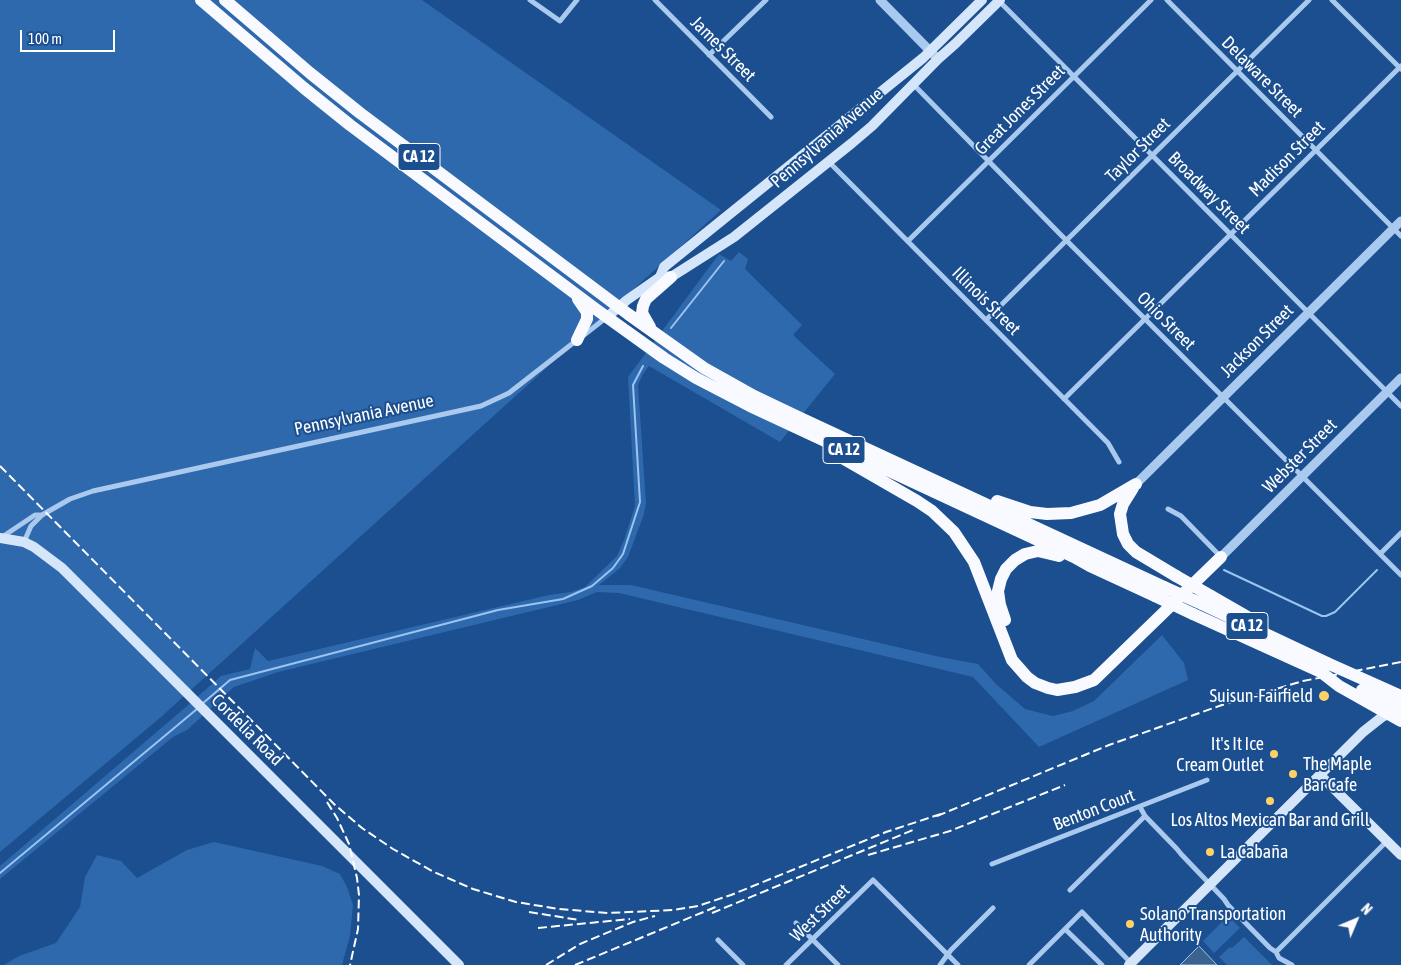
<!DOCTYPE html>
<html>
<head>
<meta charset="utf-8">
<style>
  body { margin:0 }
  #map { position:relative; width:1401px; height:965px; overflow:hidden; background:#1b4f8f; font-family:"Asap Condensed",sans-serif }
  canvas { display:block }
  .north { position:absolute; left:1331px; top:895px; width:50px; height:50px; -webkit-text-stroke:4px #1b4f8f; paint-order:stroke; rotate:45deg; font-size:14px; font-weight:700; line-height:20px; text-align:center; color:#fff }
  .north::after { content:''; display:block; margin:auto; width:18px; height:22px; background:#fff; clip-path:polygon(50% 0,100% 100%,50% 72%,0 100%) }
  .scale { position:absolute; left:20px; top:30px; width:95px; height:22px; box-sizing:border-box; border:2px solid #fff; border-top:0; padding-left:6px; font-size:15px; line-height:18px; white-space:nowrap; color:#fff; -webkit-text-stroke:4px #1b4f8f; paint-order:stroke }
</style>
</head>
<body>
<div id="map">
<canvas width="1401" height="965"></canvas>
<div class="north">N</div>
<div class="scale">100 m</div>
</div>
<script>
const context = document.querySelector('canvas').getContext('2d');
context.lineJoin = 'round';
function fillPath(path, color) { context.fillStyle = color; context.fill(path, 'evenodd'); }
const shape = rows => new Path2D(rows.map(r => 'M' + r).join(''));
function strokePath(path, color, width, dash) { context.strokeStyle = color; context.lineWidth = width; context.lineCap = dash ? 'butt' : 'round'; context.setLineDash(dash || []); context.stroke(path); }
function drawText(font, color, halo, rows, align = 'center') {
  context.font = font + ' "Asap Condensed",sans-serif'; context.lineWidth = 4; context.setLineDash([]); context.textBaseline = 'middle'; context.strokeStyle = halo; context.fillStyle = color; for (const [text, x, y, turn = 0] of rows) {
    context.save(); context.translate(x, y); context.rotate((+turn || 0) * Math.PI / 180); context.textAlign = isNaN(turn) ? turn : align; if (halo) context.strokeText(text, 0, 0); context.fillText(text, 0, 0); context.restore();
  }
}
const green = shape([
  [0,0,422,0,721,210,161,717,0,852],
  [739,252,748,259,745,269,802,325,793,335,835,374,780,442,649,366,643,374,638,385,646,503,644,514,628,557,620,568,599,585,631,585,940,657,978,664,996,684,1025,709,1053,716,1073,711,1094,701,1162,635,1184,663,1188,680,1039,747,973,677,619,593,597,592,578,600,278,672,234,687,187,730,173,737,0,879,0,866,187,706,221,676,250,669,255,648,268,661,549,595,571,592,585,587,617,556,624,540,635,506,628,377,719,254,731,261],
  [214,842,322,866,340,874,347,887,353,905,350,936,342,965,4,965,19,956,56,943,80,907,85,877,97,855,121,861,137,878,187,850],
  [1228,916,1240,928,1214,953,1203,941],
  [1244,937,1272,965,1227,965,1219,957,1230,947,1232,948]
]);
const water = shape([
  [1199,946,1217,965,1180,965,1199,946]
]);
const stream = shape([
  [671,328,724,261],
  [1224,570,1322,616,1326,616,1335,612,1377,570],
  [202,704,230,680,498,610,563,599,592,586,613,568,623,554,640,502,633,385,643,366],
  [0,873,197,709]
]);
const minor = shape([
  [530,0,560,21,577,0],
  [655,0,771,117],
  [998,0,1401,406],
  [1167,0,1401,236],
  [1332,0,1401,69],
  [709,55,766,0],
  [913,84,1060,234,1401,575],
  [829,162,1108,443,1119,462],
  [908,241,1151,0],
  [986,320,1309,0],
  [584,335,607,317],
  [1064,399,1401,66],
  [1168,509,1181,516,1220,556],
  [2,537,35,515,42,515],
  [24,542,31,526,42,515,70,499,93,491,481,406,509,393,577,340],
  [1380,554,1401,533],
  [1140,807,1145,816,1177,849,1181,854,1224,899,1228,905,1270,948,1276,952,1279,958,1292,965],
  [992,864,1207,780],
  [1070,890,1145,816],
  [796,923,838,965],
  [1065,929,1102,965],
  [718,940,743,965],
  [1276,952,1387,841],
  [786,965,873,880,958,965],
  [940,965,951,950,993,908],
  [1029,965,1082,912,1131,963]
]);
const tertiary = shape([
  [880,0,938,59],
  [1136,484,1401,221],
  [1221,557,1401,378]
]);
const secondary = shape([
  [664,277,671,277,734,237,852,143,872,126,938,59,955,44,1000,0],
  [607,317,627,300,660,277,664,267,923,58,982,0],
  [0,538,24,542,34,547,62,568,459,965],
  [1320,775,1401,855],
  [1129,965,1363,732,1382,717,1393,711]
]);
const trunk = shape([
  [201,0,304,88,350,125,597,310,664,358,696,378,750,406,1074,557,1090,566,1155,596],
  [225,0,310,73,360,113,628,314,704,368,754,396,798,417,1164,587],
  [650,327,642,313,643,306,646,299,671,277],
  [577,340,587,319,587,312,578,299],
  [832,452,917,501,932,511,954,532,974,562,1012,660,1027,677,1035,683,1048,688,1057,690,1075,687,1094,680,1221,557],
  [1133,488,1123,504,1120,514,1123,534,1128,544,1136,552,1176,576],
  [997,501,1030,512,1047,514,1071,513,1100,505,1136,484],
  [1211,596,1258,623],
  [1202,604,1327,663],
  [1193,614,1321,672],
  [1005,620,1000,605,998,591,1001,579,1006,569,1015,560,1025,554,1038,551,1059,556]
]);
const rail = shape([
  [0,466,334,804,362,828,393,849,434,872,473,889,516,902,559,909,608,913,673,910,698,906,731,895,886,832,944,813],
  [327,802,337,818,349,844,357,878,359,895,358,929,350,965],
  [937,816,1109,745,1222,705,1303,681,1401,662],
  [868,855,950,831,1065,785],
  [529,912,579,920],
  [712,913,913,830],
  [538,928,630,919],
  [546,965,580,944,633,922,655,916],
  [575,965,718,906]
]);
const trunkBridge = shape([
  [1176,576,1211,596],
  [1164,587,1202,604],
  [1155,596,1193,614],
  [1327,663,1401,696],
  [1321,672,1339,686,1401,721],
  [1362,690,1401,708]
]);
const markers = [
  [1324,696,6,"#ffd166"],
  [1274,754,5,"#ffd166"],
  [1293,774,5,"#ffd166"],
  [1270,801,5,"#ffd166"],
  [1210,852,5,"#ffd166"],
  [1130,924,5,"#ffd166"]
];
const shields = [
  [419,157,42],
  [844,450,42],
  [1247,626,42]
];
const shieldNames = [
  ["CA 12",419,157],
  ["CA 12",844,450],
  ["CA 12",1247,626]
];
const streetNames = [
  ["James Street",723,49,45],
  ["Delaware Street",1262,77,45],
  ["Great Jones Street",1020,110,-45],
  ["Pennsylvania Avenue",827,138,-41],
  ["Taylor Street",1138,150,-45],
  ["Madison Street",1287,159,-45],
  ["Broadway Street",1209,193,45],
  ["Illinois Street",986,301,45],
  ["Ohio Street",1166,321,45],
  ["Jackson Street",1257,341,-45],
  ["Pennsylvania Avenue",364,415,-12],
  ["Webster Street",1300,456,-45],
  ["Cordelia Road",247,730,45],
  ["Benton Court",1094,810,-21],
  ["West Street",820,913,-44]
];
const poiNames = [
  ["Suisun-Fairfield",1313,696,"right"],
  ["It's It Ice",1264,744,"right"],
  ["Cream Outlet",1264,765,"right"],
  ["The Maple",1303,764],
  ["Bar Cafe",1303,785],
  ["Los Altos Mexican Bar and Grill",1270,820,"center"],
  ["La Cabaña",1220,852],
  ["Solano Transportation",1140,914],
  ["Authority",1140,935]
];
fillPath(green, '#2e69ad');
fillPath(water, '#3c6290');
strokePath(water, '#9cc4f0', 1);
strokePath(stream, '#9cc4f0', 2);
strokePath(minor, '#a9c9ee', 5);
strokePath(tertiary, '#a9c9ee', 9);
strokePath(secondary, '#d6e6fa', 10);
strokePath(trunk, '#f8faff', 12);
strokePath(rail, '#fff', 2, [9, 4]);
strokePath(trunkBridge, '#f8faff', 12);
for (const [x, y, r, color] of markers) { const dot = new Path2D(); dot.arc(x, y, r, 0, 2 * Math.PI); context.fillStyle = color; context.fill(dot); strokePath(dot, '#1b4f8f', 2); }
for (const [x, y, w] of shields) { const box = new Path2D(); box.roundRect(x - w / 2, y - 13.5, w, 27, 4); context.fillStyle = '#1b4f8f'; context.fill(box); strokePath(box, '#fff', 1); }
drawText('bold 16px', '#fff', null, shieldNames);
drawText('18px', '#fff', '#1b4f8f', streetNames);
drawText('18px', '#fff', '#1b4f8f', poiNames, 'left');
</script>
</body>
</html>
